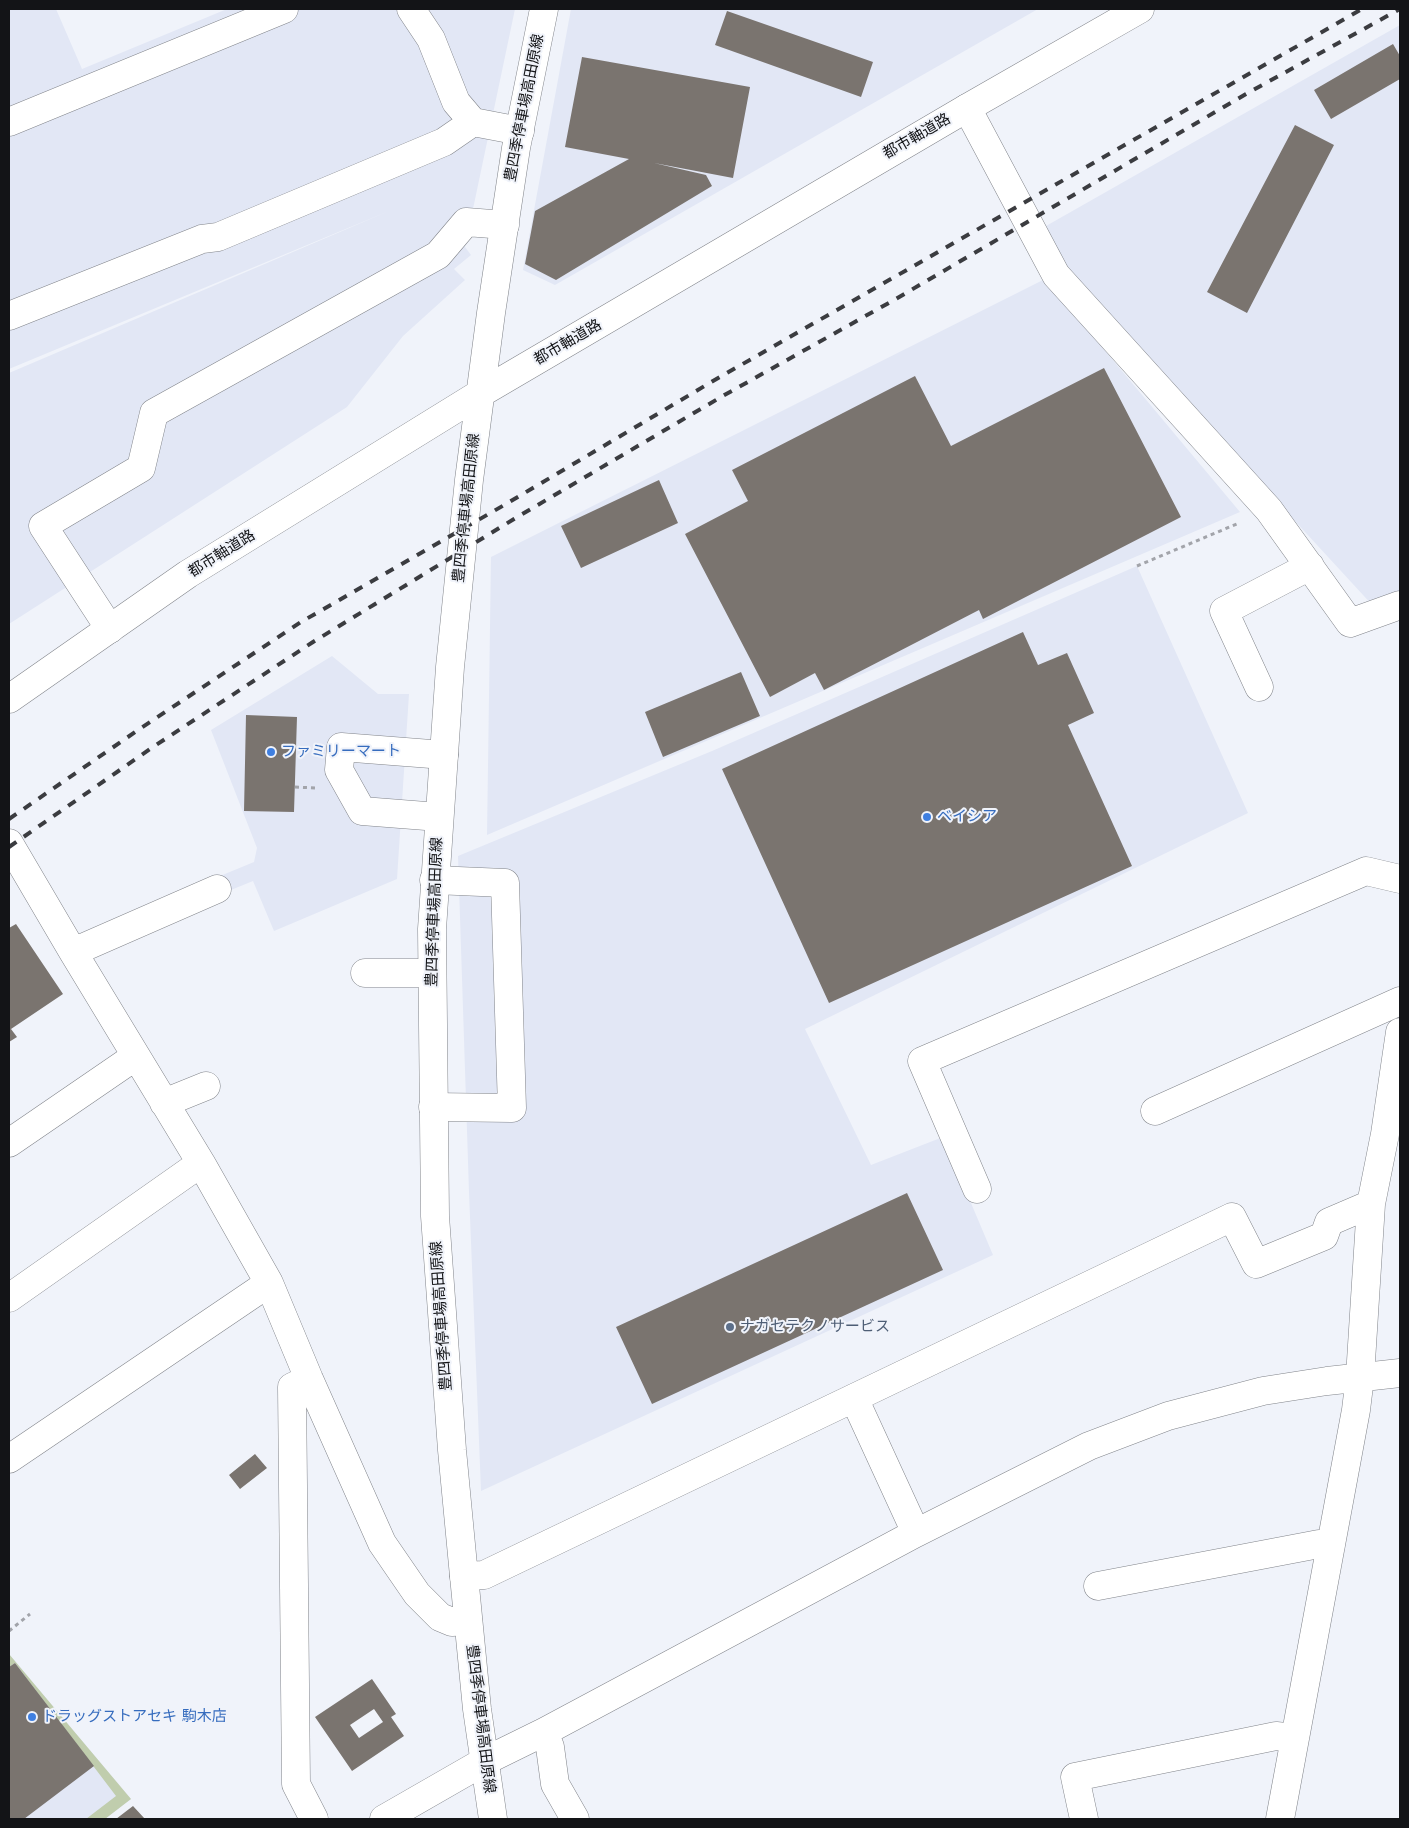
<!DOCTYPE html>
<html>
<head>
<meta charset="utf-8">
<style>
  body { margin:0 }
  #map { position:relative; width:1409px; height:1828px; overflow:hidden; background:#f0f3fa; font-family:"DejaVu Sans",sans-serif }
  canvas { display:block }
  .frame { position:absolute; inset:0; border:10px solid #131417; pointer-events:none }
</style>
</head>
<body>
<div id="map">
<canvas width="1409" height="1828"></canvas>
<div class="frame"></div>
</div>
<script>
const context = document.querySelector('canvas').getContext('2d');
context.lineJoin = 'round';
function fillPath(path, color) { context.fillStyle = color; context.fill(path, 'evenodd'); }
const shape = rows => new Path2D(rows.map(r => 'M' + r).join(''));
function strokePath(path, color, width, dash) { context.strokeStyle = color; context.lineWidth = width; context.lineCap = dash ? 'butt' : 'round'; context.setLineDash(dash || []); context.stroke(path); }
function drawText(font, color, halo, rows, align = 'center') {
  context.font = font + ' "DejaVu Sans","Noto Sans JP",sans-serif'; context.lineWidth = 4; context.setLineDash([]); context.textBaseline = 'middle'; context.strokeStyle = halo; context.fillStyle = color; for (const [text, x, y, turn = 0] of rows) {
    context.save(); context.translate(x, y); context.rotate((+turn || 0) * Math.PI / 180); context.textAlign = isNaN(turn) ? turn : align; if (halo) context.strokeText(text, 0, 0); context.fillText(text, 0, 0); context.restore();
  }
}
const built = shape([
  [9,9,56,9,82,69,227,9,515,9,465,247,471,255,454,269,465,280,403,336,347,407,9,624,9,373,389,211,9,369],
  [571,9,1038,9,555,285,523,270],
  [1400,25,1400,597,1375,608,1063,269,1046,226],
  [1045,279,1240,512,487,835,491,557],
  [1137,566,1248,813,805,1029,871,1165,943,1137,993,1255,481,1491,469,1192,458,856,712,751],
  [332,656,378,694,409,694,397,879,274,931,253,881,226,892,220,876,254,862,257,848,211,730],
  [9,1654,131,1799,105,1819,9,1819]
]);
const green = shape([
  [9,1654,131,1799,105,1819,86,1819,116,1796,15,1663,9,1667]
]);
const building = shape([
  [727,11,873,62,861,97,715,45],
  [1393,44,1400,56,1400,79,1331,119,1314,90],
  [582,57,750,87,733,178,654,163,706,175,712,186,556,280,525,264,535,211,629,159,565,147],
  [1295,125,1334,145,1247,313,1207,292],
  [1104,368,1181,517,983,619,979,610,824,690,815,673,770,697,685,534,748,501,732,470,915,376,951,446],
  [659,480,678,523,581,568,561,526],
  [1023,632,1038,665,1067,653,1094,713,1068,725,1132,866,829,1003,722,769],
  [741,672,760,716,663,757,645,712],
  [246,715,297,717,294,812,244,811],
  [16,924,63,994,11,1029,17,1037,9,1042,9,928],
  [907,1193,943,1270,652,1404,616,1327],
  [255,1454,267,1468,240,1489,229,1475],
  [15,1663,94,1766,24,1819,9,1819,9,1667],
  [372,1679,396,1714,391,1717,404,1736,352,1771,315,1717],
  [374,1709,383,1722,359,1738,350,1725],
  [133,1806,145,1819,116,1819]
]);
const path = shape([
  [1137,566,1239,523],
  [295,787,315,788],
  [9,1631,30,1614]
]);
const minor = shape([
  [411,9,431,39,456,102,473,122,520,131],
  [967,108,1056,275,1269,510,1350,623,1400,605],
  [9,122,284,9],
  [9,316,202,239,218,237,444,142,473,122],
  [110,629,43,526,141,468,154,413,438,255,466,222,505,225],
  [1259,687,1224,611,1310,566],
  [439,817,362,811,339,770,341,747,444,755],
  [9,843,73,952,201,1163,269,1283],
  [73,952,217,889],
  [365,973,431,973],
  [164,1103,206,1086],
  [433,1107,512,1108,505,883,434,880],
  [1155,1111,1400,1001],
  [9,1143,136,1056],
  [977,1189,922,1061,1366,871,1400,879],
  [9,1298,201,1163],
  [309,1379,292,1387,296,1784,314,1819],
  [854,1398,916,1533],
  [9,1459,269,1283,309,1379,382,1543,417,1594,440,1617,452,1622,468,1621],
  [464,1576,484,1575,1232,1217,1256,1264,1324,1236,1329,1222,1371,1204],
  [1098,1586,1319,1544,1331,1545],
  [544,1732,550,1747,555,1784,575,1819],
  [384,1819,485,1761,544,1732,916,1533,1089,1446,1168,1416,1263,1391,1327,1381,1400,1373],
  [1084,1819,1075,1777,1276,1736,1295,1738],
  [1280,1819,1356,1410,1360,1377,1371,1204,1385,1134,1400,1032]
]);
const major = shape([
  [9,699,188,574,481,393,967,108,1140,9],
  [493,1819,477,1709,464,1576,452,1450,435,1216,432,929,450,667,469,480,491,313,516,148,544,9]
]);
const rail = shape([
  [9,819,141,728,301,622,506,504,713,381,1362,9],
  [9,847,153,747,313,642,514,519,721,397,894,300,1246,94,1400,9]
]);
const markers = [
  [271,752,5,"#3f7fe0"],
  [927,817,5,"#3f7fe0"],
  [730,1327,5,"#5c6f8a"],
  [32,1717,5,"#3f7fe0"]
];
const streetNames = [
  ["豊四季停車場高田原線",525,108,-79],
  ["都市軸道路",917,137,-30],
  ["都市軸道路",568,343,-30],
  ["豊四季停車場高田原線",467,508,-84],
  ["都市軸道路",222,554,-32],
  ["豊四季停車場高田原線",435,912,-88],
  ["豊四季停車場高田原線",442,1316,-94],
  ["豊四季停車場高田原線",480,1719,83]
];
const shopNames = [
  ["ファミリーマート",281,752],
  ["ベイシア",937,817],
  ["ドラッグストアセキ 駒木店",42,1717]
];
const serviceNames = [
  ["ナガセテクノサービス",740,1327]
];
fillPath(built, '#e2e7f5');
fillPath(green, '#c0cdad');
fillPath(building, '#7a746f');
strokePath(minor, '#81848a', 29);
strokePath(major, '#81848a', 29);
strokePath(path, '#a2a4aa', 3, [4, 4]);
strokePath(minor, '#fff', 28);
strokePath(major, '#fff', 28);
strokePath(rail, '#3b3c40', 4, [9, 9]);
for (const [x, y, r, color] of markers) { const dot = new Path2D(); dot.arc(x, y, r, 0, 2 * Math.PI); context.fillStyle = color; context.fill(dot); strokePath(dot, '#f0f3fa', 2); }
drawText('15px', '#131417', '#f0f3fa', streetNames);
drawText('15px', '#366cbe', '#f0f3fa', shopNames, 'left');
drawText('15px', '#4e5e75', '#f0f3fa', serviceNames, 'left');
</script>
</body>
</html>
